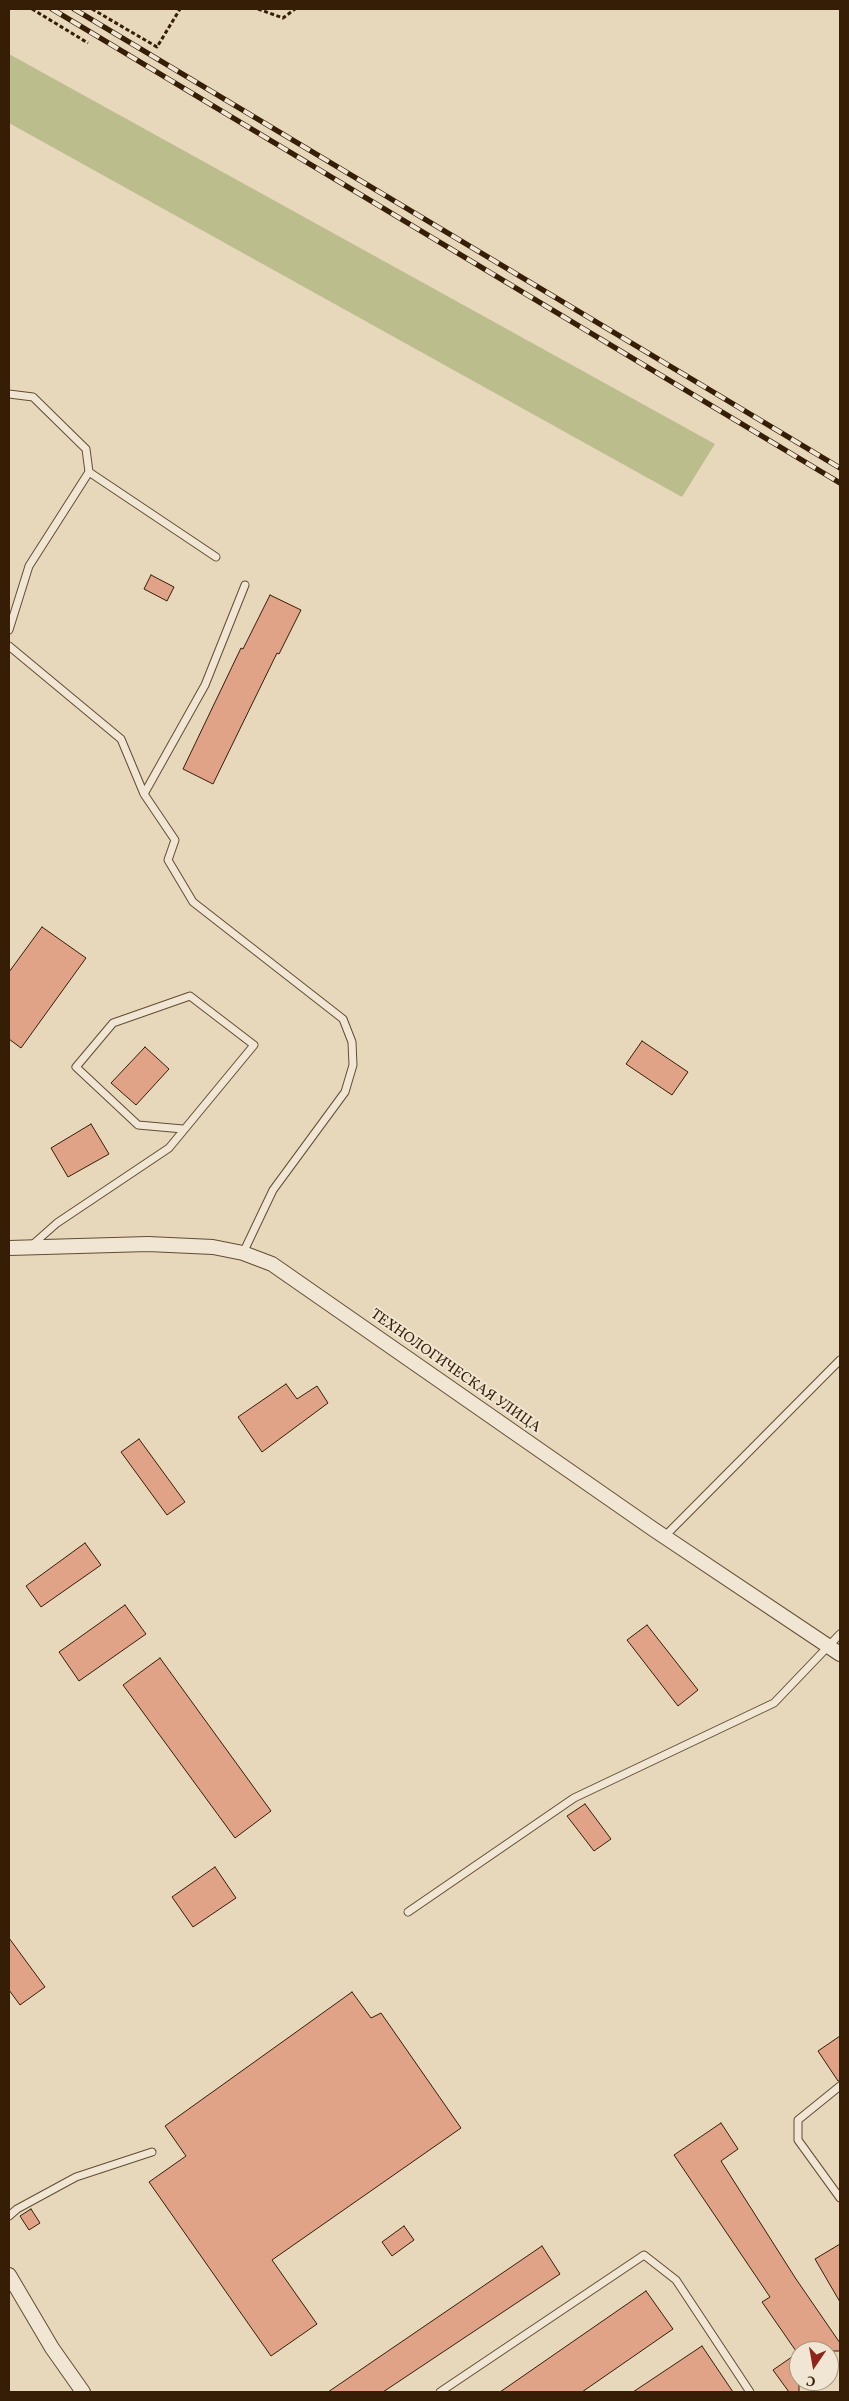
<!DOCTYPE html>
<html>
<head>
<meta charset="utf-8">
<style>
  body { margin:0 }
  #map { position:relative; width:849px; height:2401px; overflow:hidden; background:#e8d8bb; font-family:Vollkorn,serif }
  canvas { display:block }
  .frame { position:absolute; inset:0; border:10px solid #351e05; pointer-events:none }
  .north { position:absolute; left:789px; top:2341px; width:50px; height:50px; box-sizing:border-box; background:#f0e6d3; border:1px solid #a59681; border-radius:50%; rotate:192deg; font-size:14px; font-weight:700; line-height:20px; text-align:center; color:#351e05 }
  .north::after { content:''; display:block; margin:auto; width:18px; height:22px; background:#8f2418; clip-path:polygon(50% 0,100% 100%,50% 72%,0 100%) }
</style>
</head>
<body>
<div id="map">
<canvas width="849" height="2401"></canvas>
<div class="frame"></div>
<div class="north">С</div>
</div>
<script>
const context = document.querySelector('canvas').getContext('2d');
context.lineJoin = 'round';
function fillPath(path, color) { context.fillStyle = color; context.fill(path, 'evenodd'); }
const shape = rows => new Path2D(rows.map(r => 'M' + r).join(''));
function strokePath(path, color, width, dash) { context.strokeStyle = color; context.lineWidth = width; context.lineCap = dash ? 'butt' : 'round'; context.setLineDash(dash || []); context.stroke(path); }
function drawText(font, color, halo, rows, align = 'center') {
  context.font = font + ' Vollkorn,serif'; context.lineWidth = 4; context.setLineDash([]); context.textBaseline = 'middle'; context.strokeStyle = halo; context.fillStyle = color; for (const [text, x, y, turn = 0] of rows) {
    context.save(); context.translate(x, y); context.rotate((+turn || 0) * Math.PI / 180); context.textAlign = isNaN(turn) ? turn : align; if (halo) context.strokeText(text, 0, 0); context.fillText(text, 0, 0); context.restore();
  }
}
const green = shape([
  [9,54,715,444,682,497,9,123]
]);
const building = shape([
  [151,575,174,587,167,601,144,589,151,575],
  [270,595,301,610,279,654,277,653,213,784,183,769,241,648,243,649,270,595],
  [42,927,86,958,21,1048,9,1039,9,972,42,927],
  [642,1041,688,1072,672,1095,626,1064,642,1041],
  [145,1047,169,1069,136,1105,111,1083,145,1047],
  [91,1124,109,1154,68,1177,51,1148,91,1124],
  [286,1384,297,1399,317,1386,328,1403,262,1452,238,1417,286,1384],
  [139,1439,185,1502,167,1515,121,1452,139,1439],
  [85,1543,101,1565,41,1607,26,1586,85,1543],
  [125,1605,146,1634,79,1681,59,1652,125,1605],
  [647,1625,698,1690,678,1706,627,1640,647,1625],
  [160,1658,271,1811,235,1838,123,1685,160,1658],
  [585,1804,611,1839,594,1851,567,1816,585,1804],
  [215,1867,236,1898,193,1927,172,1897,215,1867],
  [9,1938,45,1987,20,2005,9,1990,9,1938],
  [352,1992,371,2018,381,2013,461,2128,272,2260,317,2324,271,2356,149,2182,186,2156,165,2126,352,1992],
  [840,2036,840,2081,838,2081,818,2051,840,2036],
  [721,2123,738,2149,721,2161,796,2279,840,2343,840,2351,796,2351,762,2302,770,2297,674,2155,721,2123],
  [31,2209,40,2223,29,2230,20,2216,31,2209],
  [404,2226,414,2240,392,2256,382,2242,404,2226],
  [840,2244,840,2302,815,2259,840,2244],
  [542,2246,560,2274,383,2392,328,2392,542,2246],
  [646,2291,673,2329,582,2392,500,2392,646,2291],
  [702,2346,733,2392,633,2392,702,2346],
  [799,2352,799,2392,789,2392,773,2370,799,2352]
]);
const path = shape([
  [32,9,88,43],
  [92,9,157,47,180,9],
  [258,9,283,18,295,9]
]);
const service = shape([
  [9,394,33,397,86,449,89,472,29,566,9,630],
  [89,472,216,557],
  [9,646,121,739,144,794,175,840,168,860,193,902,343,1019,352,1042,353,1065,345,1092,273,1190,243,1253],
  [144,794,205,685,245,585],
  [31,1246,57,1223,169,1148,254,1045,190,996,113,1023,76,1067,138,1125,183,1129],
  [664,1537,840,1360],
  [408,1912,574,1798,774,1703,840,1634],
  [840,2086,798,2120,798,2140,840,2198],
  [9,2216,17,2209,76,2177,152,2152],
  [440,2392,644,2255,676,2280,750,2392]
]);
const minor = shape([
  [9,1248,148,1244,213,1247,243,1253,272,1264,653,1529,840,1654],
  [9,2275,52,2348,83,2392]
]);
const rail = shape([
  [52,9,840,483],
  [74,9,840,468]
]);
const streetNames = [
  ["ТЕХНОЛОГИЧЕСКАЯ УЛИЦА",455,1372,35]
];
fillPath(green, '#bbbd8c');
fillPath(building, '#e0a387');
strokePath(building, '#351e05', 1);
strokePath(service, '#624c32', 9);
strokePath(minor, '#624c32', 16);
strokePath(path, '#351e05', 3, [4, 2.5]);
strokePath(service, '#f0e6d3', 7);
strokePath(minor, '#f0e6d3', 14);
strokePath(rail, '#351e05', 5.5);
strokePath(rail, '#f0e6d3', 4, [11]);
drawText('15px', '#351e05', '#f0e6d3', streetNames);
</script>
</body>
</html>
